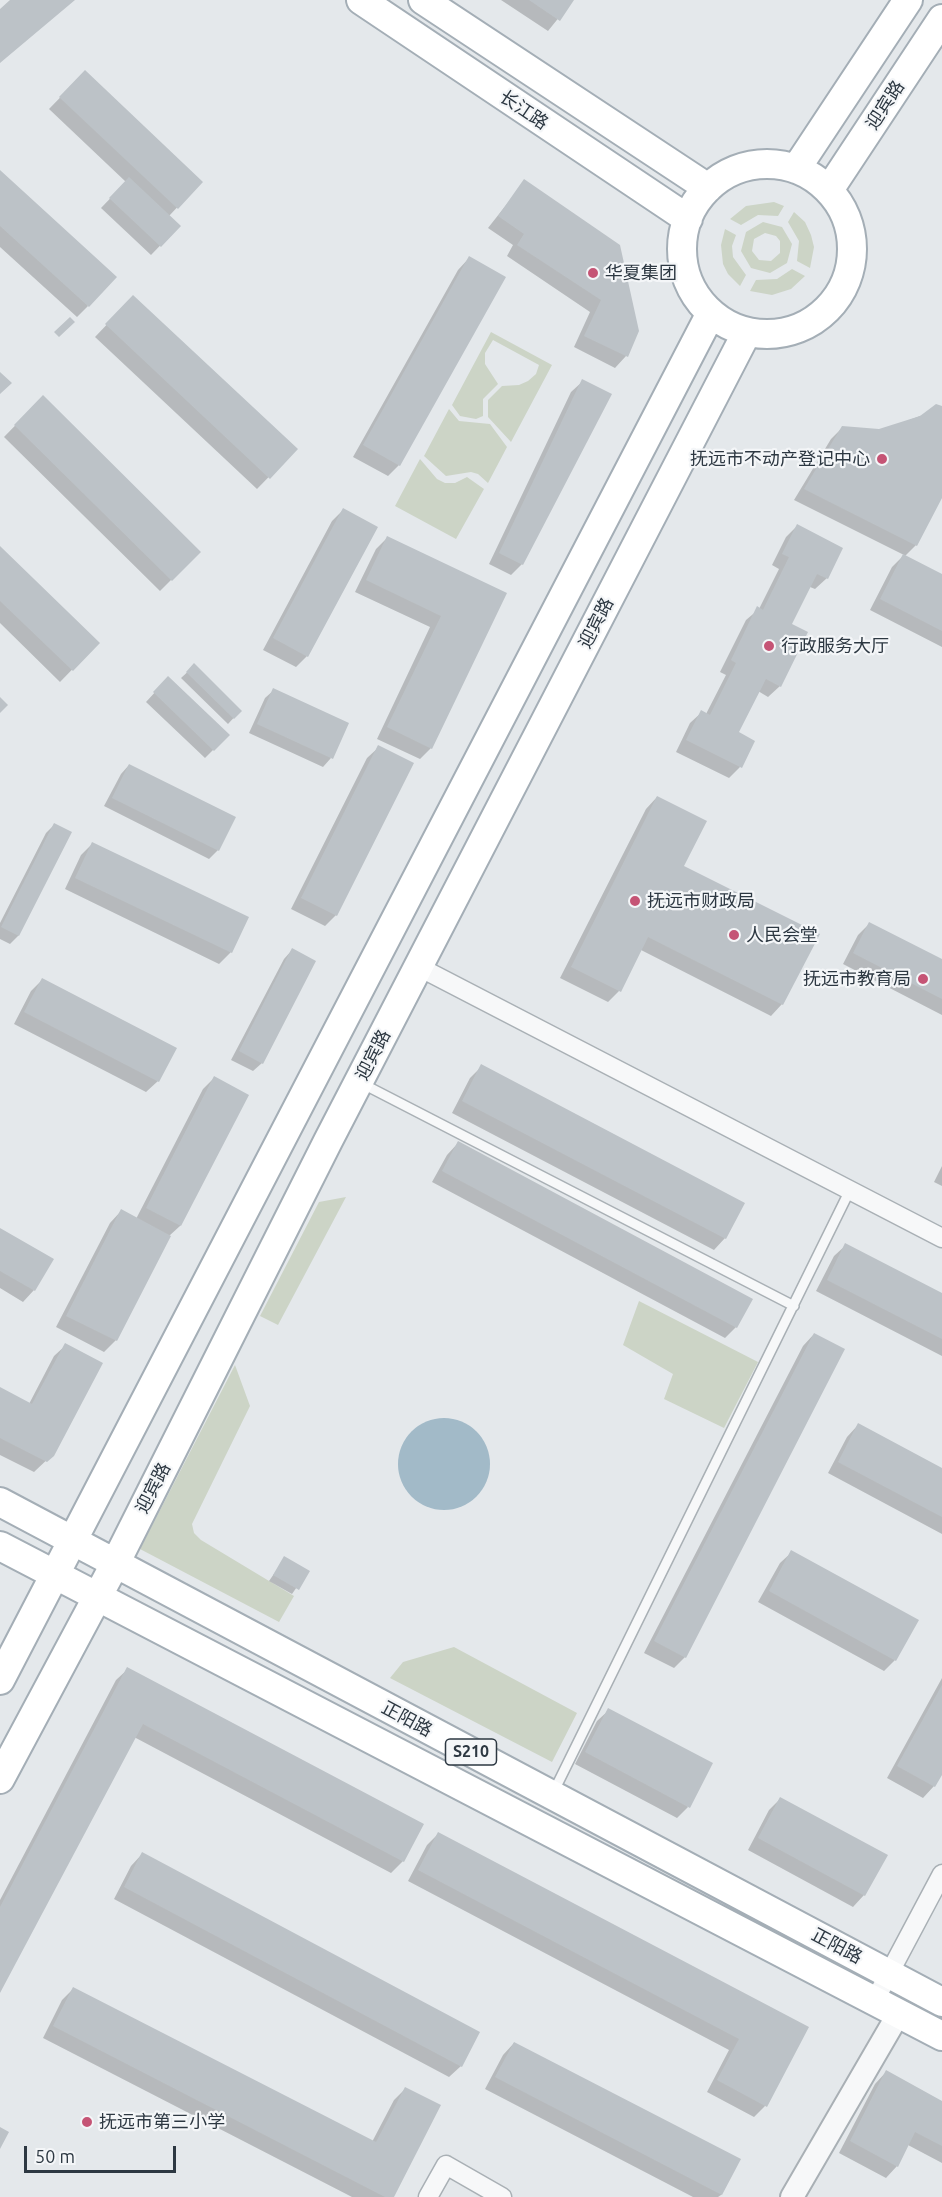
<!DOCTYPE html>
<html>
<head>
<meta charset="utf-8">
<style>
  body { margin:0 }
  #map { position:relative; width:942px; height:2197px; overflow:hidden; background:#e4e8eb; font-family:Ubuntu,sans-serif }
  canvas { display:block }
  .scale { position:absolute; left:24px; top:2146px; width:152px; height:27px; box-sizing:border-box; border:3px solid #2d3842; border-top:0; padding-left:8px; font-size:18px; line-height:21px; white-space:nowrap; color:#2d3842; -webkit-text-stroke:4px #f4f6f8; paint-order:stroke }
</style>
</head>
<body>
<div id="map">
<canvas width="942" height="2197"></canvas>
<div class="scale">50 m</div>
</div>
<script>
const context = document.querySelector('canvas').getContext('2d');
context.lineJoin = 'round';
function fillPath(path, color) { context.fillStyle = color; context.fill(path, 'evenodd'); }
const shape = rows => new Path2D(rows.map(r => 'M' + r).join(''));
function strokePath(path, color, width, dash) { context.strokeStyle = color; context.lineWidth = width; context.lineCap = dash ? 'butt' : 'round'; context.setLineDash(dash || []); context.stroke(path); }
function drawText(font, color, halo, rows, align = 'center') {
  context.font = font + ' Ubuntu,"Noto Sans SC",sans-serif'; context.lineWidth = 4.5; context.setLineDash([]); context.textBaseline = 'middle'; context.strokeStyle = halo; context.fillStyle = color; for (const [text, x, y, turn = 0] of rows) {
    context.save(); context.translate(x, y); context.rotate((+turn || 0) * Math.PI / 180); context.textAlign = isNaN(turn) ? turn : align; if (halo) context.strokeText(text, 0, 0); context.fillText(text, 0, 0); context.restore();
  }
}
const green = shape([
  [774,202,784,206,778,216,758,215,741,225,730,219,746,206],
  [794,212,805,222,811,235,814,247,810,268,797,261,799,241,788,222],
  [763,222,782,227,792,244,787,263,770,273,751,268,741,251,746,232],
  [765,233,776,236,780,241,780,253,771,261,759,260,752,251,754,239],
  [725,229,736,235,732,246,733,257,746,275,740,286,728,274,723,264,721,245],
  [792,269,805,276,791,289,772,295,750,291,756,280,777,279],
  [491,332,552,365,511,442,488,417,488,400,502,386,519,385,528,381,536,374,539,365,493,340,485,353,485,364,498,384,483,399,483,416,476,419,460,416,452,405],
  [449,409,459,421,490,424,507,447,488,483,478,474,471,472,446,476,424,456],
  [420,459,437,479,445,483,455,483,467,477,484,489,456,539,395,506],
  [346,1197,278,1325,260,1316,319,1202],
  [639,1301,758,1362,724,1428,664,1399,673,1374,623,1345],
  [235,1365,250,1406,192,1524,194,1533,201,1540,294,1596,279,1622,140,1549],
  [454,1647,577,1713,552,1762,390,1678,403,1662]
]);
const water = shape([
  '398 1464a46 46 0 1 1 92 0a46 46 0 1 1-92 0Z'
]);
const shadow = shape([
  [501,0,573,0,548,31],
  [85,72,201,182,169,216,179,226,151,255,101,208,126,182,49,109],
  [0,172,88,306,77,317,0,247],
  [525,181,638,331,626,356,615,368,574,347,590,312,507,256,513,245,488,228],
  [469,258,399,465,388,476,353,457,458,270],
  [133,297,296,449,257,489,95,337],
  [583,381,610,395,522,564,511,575,489,564,571,392],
  [43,397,199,552,160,591,4,437],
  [942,408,942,495,916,545,905,556,942,575,942,647,870,610,892,567,904,555,794,500,831,439,842,428,879,431],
  [343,510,307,656,296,667,263,650,332,521],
  [797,526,827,578,815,589,810,587,790,625,780,686,768,697,758,691,737,733,740,767,729,778,676,752,690,723,702,712,706,714,726,675,720,672,746,620,759,609,779,569,772,565,786,537],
  [387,538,505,593,431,748,420,759,377,739,430,627,355,592,376,549],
  [0,549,98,643,60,682,0,623],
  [194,666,240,711,228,724,181,678],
  [168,678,228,735,205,758,146,702],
  [274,690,331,758,323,767,249,733,265,698],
  [379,747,336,915,325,926,291,909,367,758],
  [129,765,218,850,209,859,104,806,121,774],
  [657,797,682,866,782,1004,771,1016,641,950,619,991,608,1002,560,978,646,809],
  [54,825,70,833,18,936,10,944,0,939,0,923,46,833],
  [92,844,231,952,219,964,65,889,81,855],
  [869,924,942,961,942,1015,843,964,858,935],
  [292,950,262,1063,253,1071,231,1060,284,959],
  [42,980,158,1081,146,1092,14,1024,31,991],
  [482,1066,743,1203,725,1238,714,1250,452,1113,470,1078],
  [214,1078,180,1226,169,1236,116,1340,104,1352,56,1327,110,1223,121,1211,136,1219,203,1089],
  [458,1143,736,1327,725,1338,432,1182,447,1155],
  [942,1166,942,1186,934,1182],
  [0,1230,34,1290,23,1302,0,1288],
  [846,1245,942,1295,942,1356,816,1291,834,1256],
  [814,1334,685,1657,674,1668,644,1653,803,1346],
  [66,1345,52,1455,34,1472,0,1455,0,1388,29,1404,54,1356],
  [858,1425,942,1470,942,1534,828,1473,847,1437],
  [792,1552,895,1660,884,1671,758,1602,780,1563],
  [285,1558,308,1571,292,1594,269,1581],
  [128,1669,403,1861,391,1873,134,1737,0,1990,0,1900,116,1680],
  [942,1678,942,1772,934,1786,923,1798,887,1778],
  [609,1710,688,1807,677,1818,575,1764,597,1721],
  [780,1799,864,1895,853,1907,748,1850,769,1810],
  [438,1834,807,2027,765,2106,754,2117,707,2092,729,2050,408,1881,427,1845],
  [142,1854,461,2066,449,2077,114,1899,131,1866],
  [73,1989,372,2142,394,2100,405,2089,392,2197,352,2197,43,2038,62,2000],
  [514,2043,739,2160,721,2195,718,2197,693,2197,485,2089,503,2055],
  [886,2072,942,2102,942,2163,908,2145,897,2166,886,2178,839,2153,875,2084]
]);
const building = shape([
  [10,0,75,0,0,63,0,9],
  [529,0,574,0,560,21],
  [85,70,203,182,178,209,59,97],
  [0,170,117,277,89,307,0,226],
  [129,177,181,226,161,247,109,198],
  [524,179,620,245,639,331,628,357,584,336,601,300,517,245,524,234,498,216],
  [469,256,506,277,400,466,363,445],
  [133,295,298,449,270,479,105,324],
  [70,317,75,322,59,337,54,332],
  [0,372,12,383,0,394],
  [582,379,612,394,523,565,499,553],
  [43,395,201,552,172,581,14,425],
  [936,404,942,406,942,498,917,546,804,489,842,426,879,429,920,416],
  [343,508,378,527,308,657,273,638],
  [797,524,843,548,828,579,817,574,792,624,808,632,781,687,766,679,739,732,755,741,742,768,686,740,701,710,710,715,736,663,731,660,757,606,763,610,789,557,782,554],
  [387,536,507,593,432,749,387,727,441,616,366,580],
  [0,546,100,643,73,671,0,601],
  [903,554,942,574,942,631,880,599],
  [194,663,242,711,234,719,186,672],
  [168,676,230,735,214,751,153,692],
  [273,688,349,723,333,759,257,724],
  [0,697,8,705,0,713],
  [378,745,414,763,337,916,301,898],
  [129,764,236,817,219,851,112,798],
  [657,796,707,821,684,866,820,934,783,1005,648,937,621,992,571,967],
  [54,823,72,832,19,936,1,927],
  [92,842,249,917,232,953,75,878],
  [869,922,942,959,942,999,853,953],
  [292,948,316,961,263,1064,239,1051],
  [42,978,177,1048,159,1082,24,1012],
  [481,1064,745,1203,726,1239,462,1101],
  [214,1076,249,1095,181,1226,146,1208],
  [458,1141,753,1299,737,1328,442,1171],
  [121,1209,171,1236,117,1341,66,1316],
  [0,1228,54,1259,35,1291,0,1271],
  [845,1243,942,1293,942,1339,827,1280],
  [814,1333,845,1349,686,1658,654,1641],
  [65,1343,103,1363,54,1456,47,1462,0,1438,0,1387,32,1404],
  [858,1423,942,1468,942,1517,838,1462],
  [791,1550,919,1620,896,1661,769,1591],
  [284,1556,310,1571,299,1590,273,1575],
  [127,1667,424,1824,404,1862,143,1724,0,1993,0,1907],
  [942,1685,942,1775,935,1787,897,1766],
  [608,1708,713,1763,690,1808,585,1752],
  [780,1797,888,1855,865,1896,758,1838],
  [438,1832,809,2027,767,2107,717,2080,739,2039,418,1870],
  [142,1852,480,2032,462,2067,124,1887],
  [73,1987,376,2142,405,2087,441,2105,394,2197,385,2197,53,2026],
  [514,2042,741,2159,722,2195,495,2077],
  [886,2070,942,2101,942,2146,915,2132,898,2167,850,2141],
  [0,2127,9,2132,0,2149]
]);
const service = shape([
  [361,1083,794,1306],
  [554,1791,850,1190]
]);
const minor = shape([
  [419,967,942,1238],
  [875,2000,942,1874],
  [428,2197,446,2165,502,2197]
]);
const tertiary = shape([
  [792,2197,899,2013]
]);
const primary = shape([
  [361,0,688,219],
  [423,0,708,188],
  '682 249a85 85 0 1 1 170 0a85 85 0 1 1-170 0Z',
  [796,169,908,0],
  [829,190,942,19],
  [0,1502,942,2002],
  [0,1546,942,2036],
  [0,1680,711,313],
  [0,1779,115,1564,328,1141,747,332]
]);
const markers = [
  [593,273,6,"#c55475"],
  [882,459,6,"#c55475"],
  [769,646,6,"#c55475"],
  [635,901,6,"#c55475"],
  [734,935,6,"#c55475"],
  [923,979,6,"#c55475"],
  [87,2122,6,"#c55475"]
];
const shields = [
  [471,1752,51]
];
const shieldNames = [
  ["S210",471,1752]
];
const streetNames = [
  ["迎宾路",885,105,-57],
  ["长江路",524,110,34],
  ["迎宾路",596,623,-63],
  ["迎宾路",373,1055,-63],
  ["迎宾路",153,1488,-63],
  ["正阳路",407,1719,28],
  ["正阳路",837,1946,28]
];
const poiNames = [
  ["华夏集团",605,273],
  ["抚远市不动产登记中心",870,459,"right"],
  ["行政服务大厅",781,646],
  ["抚远市财政局",647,901],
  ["人民会堂",746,935],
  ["抚远市教育局",911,979,"right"],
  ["抚远市第三小学",99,2122]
];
fillPath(green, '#ccd4c6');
fillPath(water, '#a2bac8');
fillPath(shadow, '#0003');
fillPath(building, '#bcc2c7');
strokePath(service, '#a9b0b5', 12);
strokePath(minor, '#a9b0b5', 21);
strokePath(tertiary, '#a9b0b5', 26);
strokePath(primary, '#a4aeb6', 32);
strokePath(service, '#f7f8f9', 9);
strokePath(minor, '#f7f8f9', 18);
strokePath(tertiary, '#f7f8f9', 22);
strokePath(primary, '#fff', 28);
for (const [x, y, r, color] of markers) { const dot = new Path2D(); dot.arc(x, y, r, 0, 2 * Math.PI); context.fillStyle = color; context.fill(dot); strokePath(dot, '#f4f6f8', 2); }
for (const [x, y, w] of shields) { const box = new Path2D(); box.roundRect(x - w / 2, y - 13, w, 26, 4.5); context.fillStyle = '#f4f6f8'; context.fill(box); strokePath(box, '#2d3842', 1.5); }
drawText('bold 16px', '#2d3842', null, shieldNames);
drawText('18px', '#2d3842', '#f4f6f8', streetNames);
drawText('18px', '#2d3842', '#f4f6f8', poiNames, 'left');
</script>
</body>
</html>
